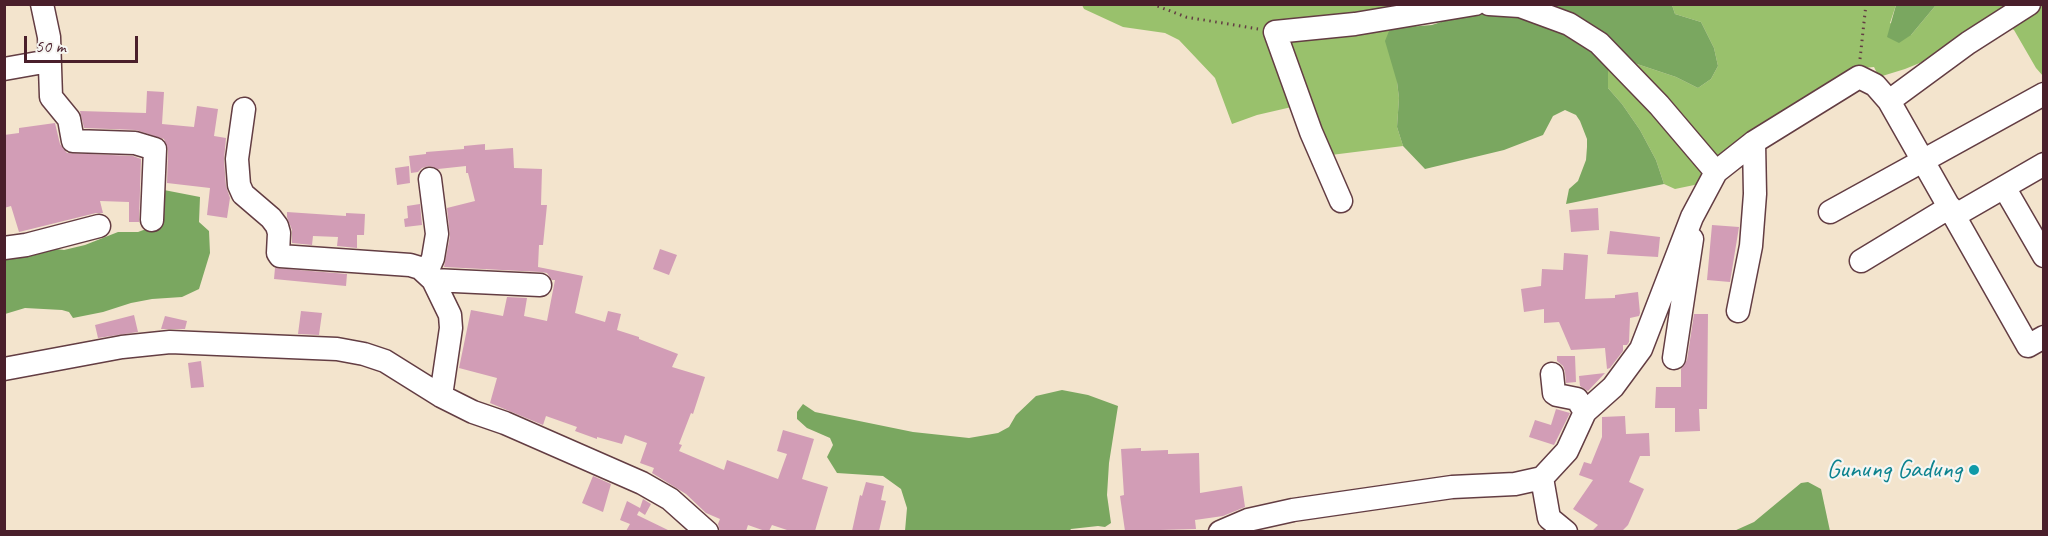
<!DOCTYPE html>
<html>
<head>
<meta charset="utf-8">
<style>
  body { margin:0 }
  #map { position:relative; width:2048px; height:536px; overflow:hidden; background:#f3e4cd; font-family:Caveat,sans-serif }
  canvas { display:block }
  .frame { position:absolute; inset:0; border:6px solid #4a1f2b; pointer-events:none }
  .scale { position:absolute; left:24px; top:36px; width:114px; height:27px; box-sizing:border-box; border:3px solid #4a1f2b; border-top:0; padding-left:8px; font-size:18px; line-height:21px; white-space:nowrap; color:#4a1f2b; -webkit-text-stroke:4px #f6f6f2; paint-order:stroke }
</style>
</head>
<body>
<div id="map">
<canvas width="2048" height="536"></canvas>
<div class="frame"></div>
<div class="scale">50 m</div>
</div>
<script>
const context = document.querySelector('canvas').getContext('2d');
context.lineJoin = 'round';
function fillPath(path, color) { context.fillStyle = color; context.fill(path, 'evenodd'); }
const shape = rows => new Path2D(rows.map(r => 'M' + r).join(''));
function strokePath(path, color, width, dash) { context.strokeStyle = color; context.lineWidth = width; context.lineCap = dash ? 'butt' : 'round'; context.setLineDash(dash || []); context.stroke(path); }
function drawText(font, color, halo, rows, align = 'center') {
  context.font = font + ' Caveat,sans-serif'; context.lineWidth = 4.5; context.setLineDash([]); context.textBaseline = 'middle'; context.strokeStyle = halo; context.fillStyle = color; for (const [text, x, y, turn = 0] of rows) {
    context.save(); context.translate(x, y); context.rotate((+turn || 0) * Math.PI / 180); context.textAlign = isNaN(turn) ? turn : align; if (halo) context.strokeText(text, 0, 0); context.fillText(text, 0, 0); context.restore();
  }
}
const green = shape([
  [1444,4,1446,17,1441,22,1417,25,1397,82,1399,98,1397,127,1403,146,1331,155,1309,103,1257,115,1232,124,1215,78,1179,40,1165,33,1123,27,1084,9,1082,5],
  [1672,5,1896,5,1890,23,1911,35,1936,5,2043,5,2043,76,2036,68,2014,30,1996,19,1927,60,1905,69,1879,77,1874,67,1853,69,1699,184,1675,189,1664,184,1656,160,1640,130,1622,104,1608,88,1608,69,1625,60,1676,77,1698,88,1711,79,1718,66,1714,48,1701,22,1675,14]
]);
const forest = shape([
  [1444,5,1672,5,1675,14,1701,22,1714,48,1718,66,1711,79,1698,88,1676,77,1625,60,1608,69,1608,88,1622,104,1640,130,1656,160,1664,184,1566,204,1569,189,1578,181,1586,160,1587,147,1587,139,1580,121,1576,115,1565,110,1553,116,1543,135,1504,150,1425,169,1403,146,1397,127,1399,98,1397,82,1385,41,1389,31,1396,28,1432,25,1441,22,1446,17],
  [1896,5,1896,4,1936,5,1911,35,1899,43,1887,37],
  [164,190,200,197,199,222,209,231,210,253,199,289,182,297,152,299,131,303,103,312,73,318,69,312,62,310,25,308,5,314,5,257,56,249,64,250,85,245,118,232,138,232,157,225],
  [1062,390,1088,395,1118,406,1109,463,1107,495,1111,523,1105,527,1098,526,1071,529,1069,532,905,531,907,508,901,489,883,476,837,473,827,457,833,445,830,438,807,428,797,419,797,412,803,404,815,412,913,432,969,438,998,433,1009,427,1016,415,1036,396],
  [1808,482,1821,489,1830,531,1734,531,1754,522,1801,483]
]);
const building = shape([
  [147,91,164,92,162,124,194,127,197,106,218,109,214,136,226,138,224,160,226,186,230,198,227,218,207,215,210,188,167,183,168,150,164,139,136,130,84,128,80,111,146,113],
  [55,123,60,144,67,153,133,156,141,159,139,222,129,222,129,202,100,201,103,213,96,213,19,232,11,206,4,208,4,135,19,133,19,128],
  [485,144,485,150,513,148,514,168,542,169,541,205,547,205,543,245,539,245,538,267,583,276,575,313,605,322,608,311,621,314,617,330,639,337,639,339,678,354,672,367,705,377,693,414,691,413,679,444,682,445,679,451,724,470,727,460,778,479,787,454,777,451,783,430,814,439,802,479,828,487,815,531,790,531,772,525,769,531,765,531,748,525,746,531,720,531,718,524,720,519,706,513,686,494,652,473,654,468,640,463,647,443,625,435,622,444,597,437,597,439,575,431,577,427,546,416,543,425,490,403,497,378,459,368,471,310,503,316,507,297,527,298,524,316,547,321,555,280,552,280,547,273,541,272,444,267,450,236,447,208,475,201,468,173,466,173,466,166,438,169,429,166,422,168,418,172,411,173,409,156,426,154,426,152,464,149,464,146],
  [409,166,410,183,397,185,395,168],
  [420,204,422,225,405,227,404,219,408,218,407,206],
  [1598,208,1599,230,1571,232,1569,210],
  [287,212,346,216,346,213,365,214,364,235,357,235,357,248,337,246,338,237,313,236,312,245,292,243,292,230,287,217],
  [1712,225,1739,227,1730,282,1707,280],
  [1610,231,1660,237,1658,257,1607,254],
  [660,249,677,255,669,275,653,269],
  [1564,253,1588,255,1585,299,1615,298,1615,295,1638,292,1640,313,1639,316,1630,318,1629,342,1627,345,1623,345,1623,351,1610,368,1607,369,1605,348,1571,350,1559,322,1544,323,1544,309,1524,312,1521,289,1541,286,1542,269,1563,270],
  [275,268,347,274,346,286,274,279],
  [301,311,322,313,319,335,298,334],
  [1694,314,1708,314,1707,409,1699,409,1700,431,1675,432,1675,408,1655,408,1656,387,1681,387,1681,369,1687,360],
  [134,315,138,332,98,338,95,325],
  [165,316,187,321,185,329,161,329],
  [1557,356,1575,356,1576,382,1566,383,1565,372,1563,366,1557,361],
  [201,361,204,387,191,388,188,363],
  [1605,373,1588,391,1580,386,1579,376],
  [1556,409,1570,413,1554,445,1529,437,1535,420,1551,425],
  [1625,416,1626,434,1649,433,1650,456,1640,456,1629,482,1644,489,1628,525,1622,531,1592,531,1598,525,1573,509,1593,480,1579,475,1584,462,1591,464,1602,437,1602,417],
  [1141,448,1141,451,1168,450,1168,454,1199,453,1200,493,1242,486,1245,507,1223,516,1195,520,1196,529,1125,531,1120,496,1124,495,1121,449],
  [593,476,611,484,603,512,582,503],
  [866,482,884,486,881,500,886,501,879,531,852,531,860,495,862,496],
  [643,499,651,504,645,515,639,511,637,515,670,531,626,531,630,524,620,520,627,501,640,508]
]);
const path = shape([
  [1152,4,1186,17,1258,29],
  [1860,59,1866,4]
]);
const minor = shape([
  [42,4,49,37,51,97,69,119,73,141,135,143,155,149,152,220],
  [1489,4,1520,6,1569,24,1599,43,1659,105,1716,172],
  [4,69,49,61],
  [1889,101,1968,43,2029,4],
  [244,109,237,159,239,185,243,194,271,218,277,226,279,233,278,253,280,256,410,265,420,268,433,280,450,315,451,328,441,396],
  [2004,187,2044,256],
  [1341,201,1311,132,1275,32,1355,24,1475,4],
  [1830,212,2044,94],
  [1954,216,2044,164],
  [4,248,26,245,99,226],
  [1861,261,1950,207],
  [427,272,433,258,437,234,430,179],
  [433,280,540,285],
  [1738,311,1751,246,1755,194,1754,142],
  [1674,358,1692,239],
  [4,369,122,347,170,342,337,349,364,354,385,361,441,396,473,412,505,423,642,483,670,499,707,532],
  [1552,374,1554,393,1557,395,1577,399,1585,412],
  [1542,478,1549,518,1566,532],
  [1220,532,1248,520,1293,510,1452,487,1515,484,1542,478,1567,451,1585,412,1613,387,1641,349,1692,217,1716,172,1754,142,1859,77,1875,85,1889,101,2028,346,2044,337]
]);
const markers = [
  [1974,470,6,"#0f9aa8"]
];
const cultureNames = [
  ["Gunung Gadung",1962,470]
];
fillPath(green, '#99c16c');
fillPath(forest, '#7aa760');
fillPath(building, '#d29db6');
strokePath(minor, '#633d43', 25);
strokePath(path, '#633d43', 3, [1.5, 4.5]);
strokePath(minor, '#fff', 22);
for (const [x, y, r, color] of markers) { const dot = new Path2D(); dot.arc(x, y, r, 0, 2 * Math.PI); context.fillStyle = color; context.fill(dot); strokePath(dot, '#f6f6f2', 2); }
drawText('26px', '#0d838f', '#f6f6f2', cultureNames, 'right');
</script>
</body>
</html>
